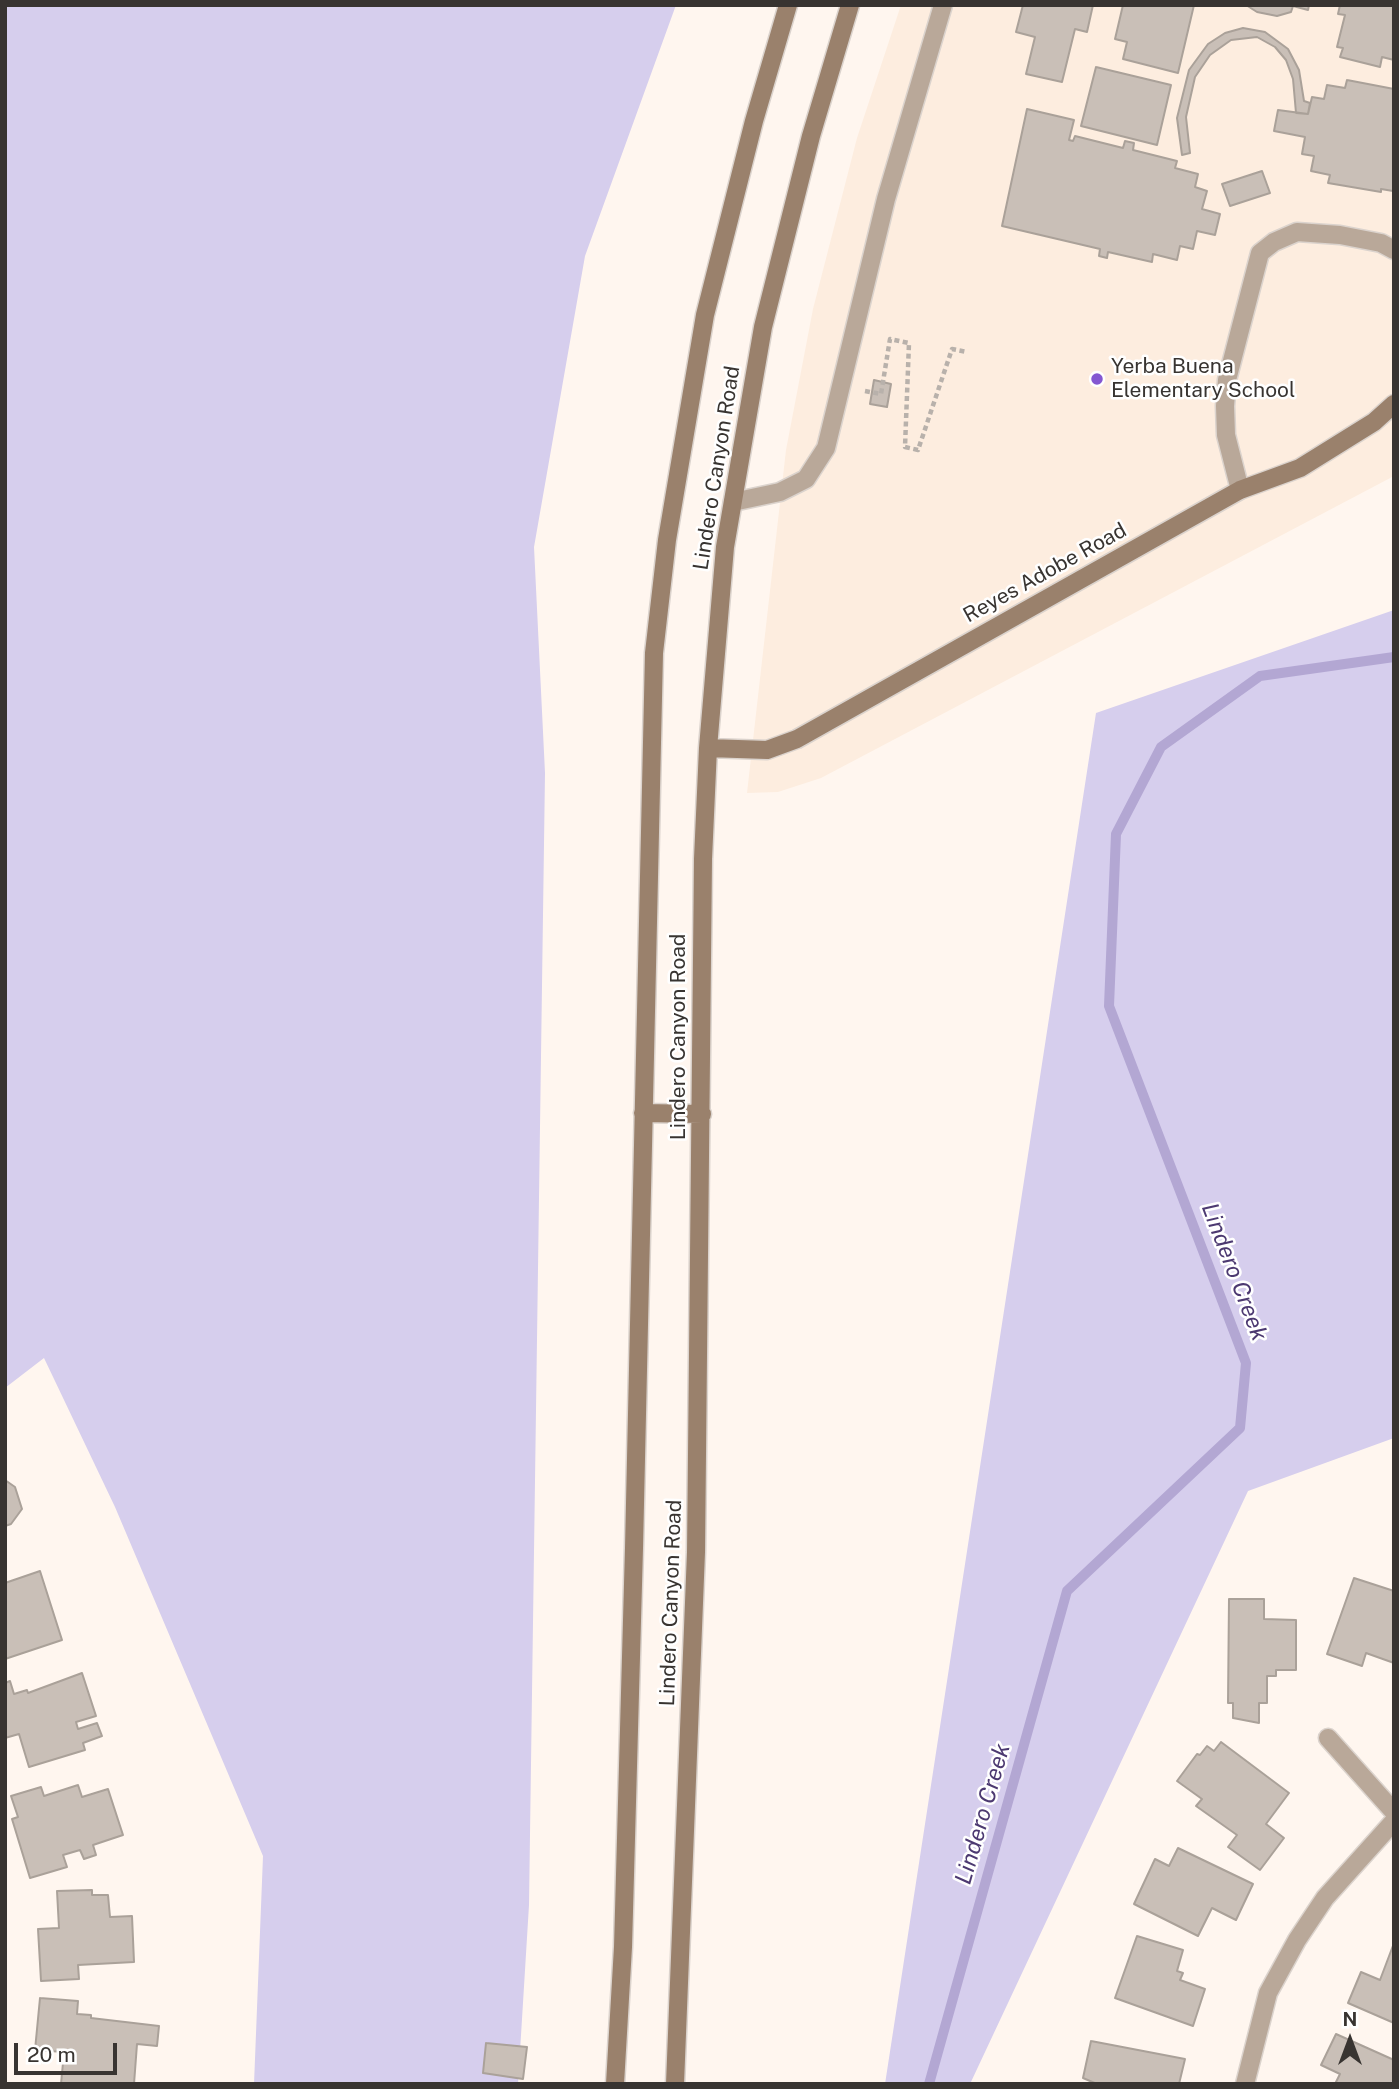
<!DOCTYPE html>
<html>
<head>
<meta charset="utf-8">
<style>
  body { margin:0 }
  #map { position:relative; width:1399px; height:2089px; overflow:hidden; background:#fff6ef; font-family:"Public Sans",sans-serif }
  canvas { display:block }
  .frame { position:absolute; inset:0; border:7px solid #383431; pointer-events:none }
  .north { position:absolute; left:1315px; top:2005px; width:70px; height:70px; -webkit-text-stroke:5px #fff; paint-order:stroke; rotate:0deg; font-size:19px; font-weight:700; line-height:28px; text-align:center; color:#383431 }
  .north::after { content:''; display:block; margin:auto; width:24px; height:32px; background:#383431; clip-path:polygon(50% 0,100% 100%,50% 72%,0 100%) }
  .scale { position:absolute; left:14px; top:2043px; width:103px; height:32px; box-sizing:border-box; border:4px solid #383431; border-top:0; padding-left:9px; font-size:21px; line-height:24px; white-space:nowrap; color:#383431; -webkit-text-stroke:5px #fff; paint-order:stroke }
</style>
</head>
<body>
<div id="map">
<canvas width="1399" height="2089"></canvas>
<div class="frame"></div>
<div class="north">N</div>
<div class="scale">20 m</div>
</div>
<script>
const context = document.querySelector('canvas').getContext('2d');
context.lineJoin = 'round';
function fillPath(path, color) { context.fillStyle = color; context.fill(path, 'evenodd'); }
const shape = rows => new Path2D(rows.map(r => 'M' + r).join(''));
function strokePath(path, color, width, dash) { context.strokeStyle = color; context.lineWidth = width; context.lineCap = dash ? 'butt' : 'round'; context.setLineDash(dash || []); context.stroke(path); }
function drawText(font, color, halo, rows, align = 'center') {
  context.font = font + ' "Public Sans",sans-serif'; context.lineWidth = 5; context.setLineDash([]); context.textBaseline = 'middle'; context.strokeStyle = halo; context.fillStyle = color; for (const [text, x, y, turn = 0] of rows) {
    context.save(); context.translate(x, y); context.rotate((+turn || 0) * Math.PI / 180); context.textAlign = isNaN(turn) ? turn : align; if (halo) context.strokeText(text, 0, 0); context.fillText(text, 0, 0); context.restore();
  }
}
const built = shape([
  [901,5,1394,5,1394,476,821,778,778,792,747,793,786,450,813,309,857,138]
]);
const green = shape([
  [5,5,676,5,585,256,534,547,545,773,529,1905,518,2084,254,2084,263,1856,115,1507,44,1358,5,1388],
  [1394,610,1394,1438,1248,1491,970,2084,885,2084,1096,713]
]);
const stream = shape([
  [929,2084,1067,1591,1240,1428,1246,1363,1109,1006,1116,834,1161,747,1260,676,1394,657]
]);
const building = shape([
  [1023,5,1093,5,1087,32,1075,29,1062,82,1026,74,1035,37,1016,32,1023,5],
  [1123,5,1194,5,1178,73,1123,59,1127,42,1115,39,1123,5],
  [1246,5,1309,5,1308,10,1293,6,1291,12,1277,16,1257,12,1246,5],
  [1340,5,1394,5,1394,60,1382,57,1380,67,1340,57,1343,48,1337,47,1345,15,1338,14,1340,5],
  [1243,28,1265,32,1288,49,1299,70,1304,101,1310,103,1308,114,1296,113,1293,79,1286,60,1275,47,1257,37,1231,40,1210,55,1195,77,1186,117,1190,153,1182,155,1177,118,1189,70,1208,44,1225,33,1243,28],
  [1096,67,1171,85,1157,145,1081,126,1096,67],
  [1347,80,1394,89,1393,191,1381,189,1381,192,1328,183,1330,175,1311,171,1314,156,1302,154,1305,137,1274,131,1278,110,1308,114,1312,97,1324,99,1327,85,1345,88,1347,80],
  [1027,109,1074,120,1069,140,1073,141,1075,136,1123,148,1125,141,1134,143,1133,150,1177,161,1175,168,1198,174,1195,187,1207,191,1202,209,1220,214,1215,235,1197,231,1193,249,1180,246,1177,260,1153,254,1152,262,1108,252,1107,258,1099,256,1100,249,1002,226,1027,109],
  [1262,171,1270,193,1230,206,1222,184,1262,171],
  [874,380,891,384,887,407,870,404,874,380],
  [5,1480,15,1487,22,1509,11,1524,5,1526,5,1480],
  [40,1571,62,1640,5,1659,5,1583,40,1571],
  [1354,1578,1394,1591,1394,1663,1366,1653,1362,1666,1327,1654,1354,1578],
  [1229,1599,1264,1599,1264,1619,1296,1620,1296,1670,1276,1670,1276,1676,1267,1676,1267,1703,1259,1703,1259,1723,1233,1718,1233,1703,1228,1703,1229,1599],
  [82,1673,96,1716,76,1722,78,1729,97,1723,102,1736,83,1743,85,1750,29,1767,19,1734,5,1738,5,1683,10,1681,14,1694,27,1690,28,1693,82,1673],
  [1221,1742,1289,1793,1266,1824,1284,1838,1260,1870,1228,1847,1237,1835,1196,1806,1202,1799,1177,1781,1197,1754,1200,1755,1207,1746,1214,1751,1221,1742],
  [78,1785,82,1797,108,1789,123,1835,93,1845,96,1855,84,1859,80,1850,63,1855,67,1867,30,1878,12,1819,18,1817,11,1796,41,1787,44,1796,78,1785],
  [1178,1848,1253,1884,1236,1920,1212,1908,1198,1936,1134,1904,1155,1859,1169,1866,1178,1848],
  [92,1890,92,1895,108,1895,110,1917,132,1916,134,1962,78,1965,79,1979,41,1981,38,1929,59,1928,57,1891,92,1890],
  [1137,1936,1183,1950,1177,1971,1183,1973,1180,1980,1205,1989,1193,2026,1115,1998,1137,1936],
  [1394,1943,1394,2023,1348,2003,1361,1972,1380,1980,1394,1943],
  [40,1998,78,2001,77,2014,91,2015,91,2018,159,2026,157,2046,137,2044,134,2084,61,2084,64,2052,35,2050,40,1998],
  [1336,2034,1394,2060,1394,2084,1335,2084,1340,2074,1321,2065,1336,2034],
  [1091,2041,1185,2059,1179,2084,1097,2084,1083,2078,1091,2041],
  [486,2043,527,2047,523,2079,483,2073,486,2043]
]);
const path = shape([
  [865,391,881,394,890,339,909,343,905,447,918,450,952,349,967,352]
]);
const lane = shape([
  [1240,490,1226,435,1225,406,1227,380,1260,253,1274,242,1297,232,1340,235,1381,243,1394,250],
  [733,502,780,492,806,479,826,448,886,199,943,5]
]);
const street = shape([
  [1328,1738,1394,1812],
  [1245,2084,1268,1993,1297,1940,1325,1898,1394,1821]
]);
const secondary = shape([
  [708,748,767,750,797,739,1240,490,1300,468,1374,422,1394,404],
  [643,1113,702,1114],
  [615,2084,623,1947,634,1548,654,653,667,540,705,315,754,121,788,5],
  [675,2084,696,1552,703,859,708,748,725,547,763,327,811,136,850,5]
]);
const markers = [
  [1097,379,7,"#8457d1"]
];
const poiNames = [
  ["Yerba Buena",1111,367],
  ["Elementary School",1111,391]
];
const streetNames = [
  ["Lindero Canyon Road",717,468,-81],
  ["Reyes Adobe Road",1045,573,-29],
  ["Lindero Canyon Road",679,1037,-90],
  ["Lindero Canyon Road",671,1603,-88]
];
const waterNames = [
  ["Lindero Creek",1234,1272,69],
  ["Lindero Creek",983,1814,-74]
];
fillPath(built, '#fdeddf');
fillPath(green, '#d6ceed');
strokePath(stream, '#b3a7d3', 10);
fillPath(building, '#c9bfb7');
strokePath(building, '#aaa199', 2);
strokePath(lane, '#dbd3cd', 21);
strokePath(street, '#dbd3cd', 21);
strokePath(secondary, '#dbd3cd', 21);
strokePath(path, '#b8b1ab', 4.5, [5, 3.5]);
strokePath(lane, '#b9a899', 18);
strokePath(street, '#b9a899', 18);
strokePath(secondary, '#9a816c', 18);
for (const [x, y, r, color] of markers) { const dot = new Path2D(); dot.arc(x, y, r, 0, 2 * Math.PI); context.fillStyle = color; context.fill(dot); strokePath(dot, '#fff', 2.5); }
drawText('21px', '#383431', '#fff', poiNames, 'left');
drawText('21px', '#383431', '#fff', streetNames);
drawText('italic 23px', '#4c3971', '#fff', waterNames);
</script>
</body>
</html>
